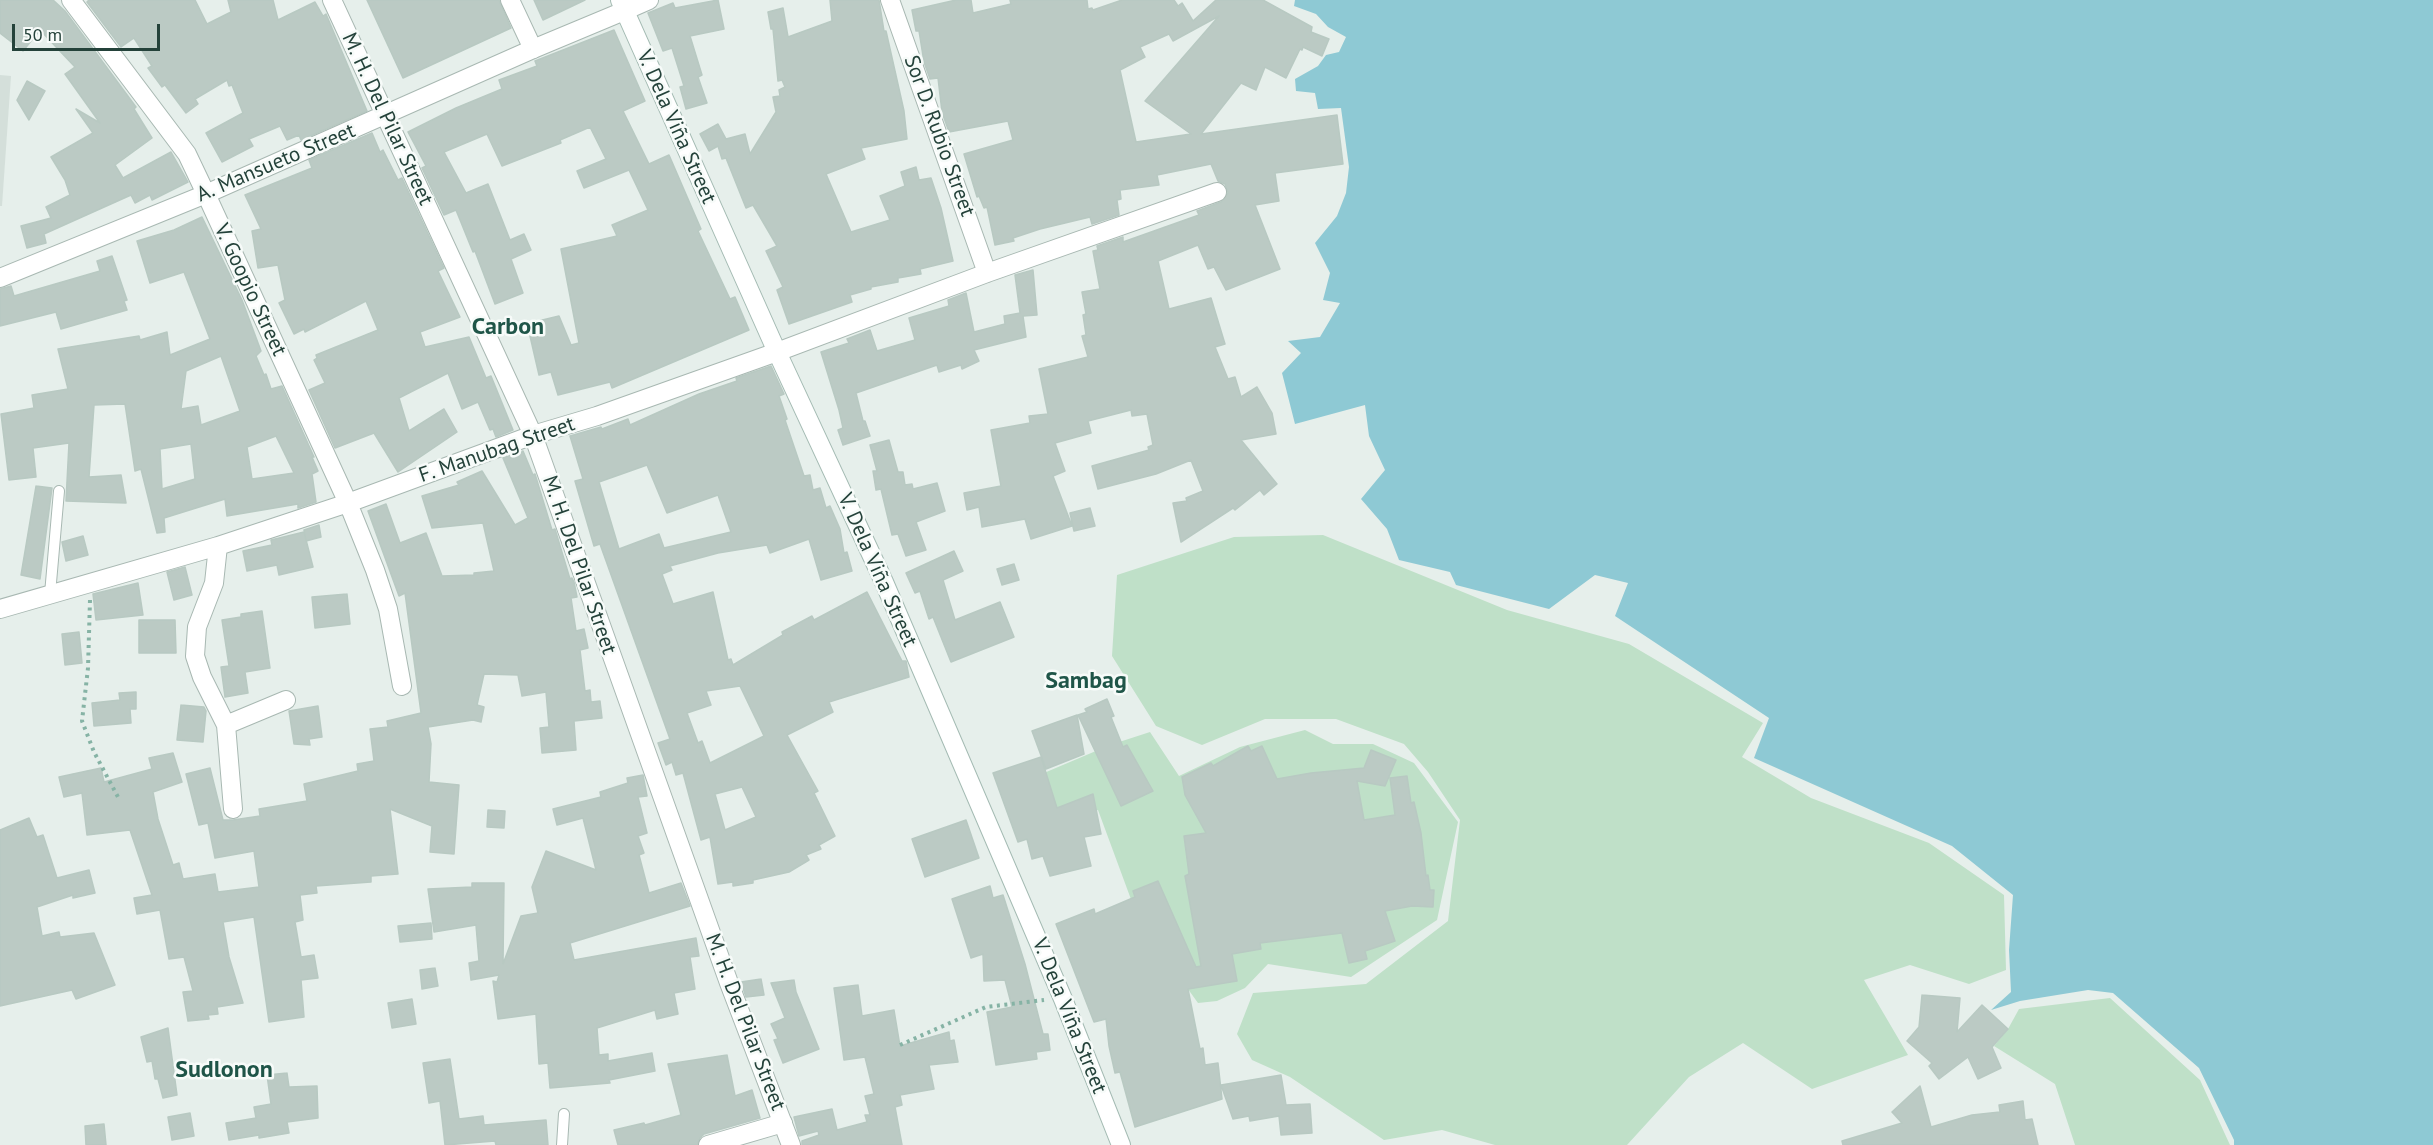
<!DOCTYPE html>
<html>
<head>
<meta charset="utf-8">
<style>
  body { margin:0 }
  #map { position:relative; width:2433px; height:1145px; overflow:hidden; background:#e6efeb; font-family:"PT Sans",sans-serif }
  canvas { display:block }
  .scale { position:absolute; left:12px; top:24px; width:148px; height:27px; box-sizing:border-box; border:3px solid #24423a; border-top:0; padding-left:8px; font-size:18px; line-height:21px; white-space:nowrap; color:#24423a; -webkit-text-stroke:4px #f7fbf9; paint-order:stroke }
</style>
</head>
<body>
<div id="map">
<canvas width="2433" height="1145"></canvas>
<div class="scale">50 m</div>
</div>
<script>
const context = document.querySelector('canvas').getContext('2d');
context.lineJoin = 'round';
function fillPath(path, color) { context.fillStyle = color; context.fill(path, 'evenodd'); }
const shape = rows => new Path2D(rows.map(r => 'M' + r).join(''));
function strokePath(path, color, width, dash) { context.strokeStyle = color; context.lineWidth = width; context.lineCap = dash ? 'butt' : 'round'; context.setLineDash(dash || []); context.stroke(path); }
function drawText(font, color, halo, rows, align = 'center') {
  context.font = font + ' "PT Sans",sans-serif'; context.lineWidth = 5; context.setLineDash([]); context.textBaseline = 'middle'; context.strokeStyle = halo; context.fillStyle = color; for (const [text, x, y, turn = 0] of rows) {
    context.save(); context.translate(x, y); context.rotate((+turn || 0) * Math.PI / 180); context.textAlign = isNaN(turn) ? turn : align; if (halo) context.strokeText(text, 0, 0); context.fillText(text, 0, 0); context.restore();
  }
}
const built = shape([
  [0,75,11,76,2,206,0,206]
]);
const green = shape([
  [1323,535,1507,610,1629,644,1763,723,1742,757,1811,798,1929,843,2004,895,2006,970,1969,984,1910,965,1864,980,1908,1055,1812,1089,1743,1043,1689,1077,1627,1145,1495,1145,1442,1130,1384,1140,1290,1077,1252,1060,1237,1034,1253,993,1366,984,1448,921,1460,820,1428,772,1404,744,1336,719,1265,719,1202,745,1156,726,1112,656,1117,575,1234,537],
  [1305,730,1333,744,1373,744,1414,763,1458,822,1437,920,1351,977,1268,964,1245,988,1217,1001,1198,1003,1139,921,1098,810,1033,834,1011,787,1110,745,1150,732,1179,776,1240,747],
  [2110,998,2200,1080,2230,1145,2075,1145,2055,1084,1994,1046,2008,1029,2019,1009]
]);
const water = shape([
  [1295,0,2433,0,2433,1145,2234,1145,2234,1140,2199,1068,2113,993,2088,990,2020,1001,1991,1010,2011,992,2009,950,2013,895,1952,846,1754,758,1769,718,1615,616,1628,583,1595,575,1549,609,1456,585,1450,572,1399,560,1387,529,1361,499,1385,470,1369,436,1365,405,1295,424,1282,373,1301,353,1288,341,1320,337,1340,303,1323,300,1330,273,1315,243,1337,216,1346,193,1349,167,1341,108,1318,109,1315,93,1296,91,1295,79,1318,66,1326,55,1339,52,1346,37,1328,27,1316,14,1294,6]
]);
const building = shape([
  [0,0,53,0,65,11,136,107,134,109,152,138,115,165,123,178,171,152,188,182,152,200,150,195,135,203,131,195,44,234,46,243,27,248,21,226,51,218,46,207,70,195,65,180,51,157,93,133,76,109,100,123,65,74,75,67,40,30,23,51,0,33,0,0],
  [89,0,195,0,207,24,231,12,228,0,273,0,278,20,315,2,323,16,326,14,367,111,301,140,299,135,287,140,280,126,249,139,253,146,222,162,206,133,243,113,232,85,229,86,227,80,195,99,198,104,186,113,165,85,162,87,148,68,152,66,134,38,121,47,87,2,89,0],
  [367,0,499,0,511,28,403,78,367,0],
  [534,0,585,0,543,20,534,0],
  [718,0,724,29,690,36,702,75,698,77,707,103,686,109,680,87,684,86,672,48,663,51,648,13,673,3,675,8,718,0],
  [830,0,879,0,884,31,886,31,904,111,907,139,861,148,865,159,826,174,851,232,890,220,880,196,905,186,901,172,916,167,919,180,931,178,941,208,953,261,920,269,921,274,898,278,898,282,871,287,871,289,850,295,852,302,789,324,777,290,783,287,766,251,777,246,753,205,746,208,726,158,722,159,718,146,709,151,700,134,718,124,726,139,745,134,750,154,776,112,773,97,780,96,779,90,785,87,782,80,778,81,773,29,771,29,768,12,783,8,788,37,832,21,830,0],
  [956,0,971,0,973,13,1011,4,1010,0,1087,0,1088,9,1092,8,1093,10,1122,0,1174,0,1178,6,1182,3,1193,21,1216,0,1263,0,1312,27,1311,32,1329,39,1322,56,1303,47,1302,50,1300,49,1286,78,1265,67,1256,90,1241,83,1201,134,1337,115,1343,164,1275,173,1279,201,1255,205,1280,269,1226,290,1214,267,1208,269,1198,245,1158,261,1169,309,1211,298,1225,344,1215,347,1228,379,1235,377,1241,397,1257,387,1272,413,1276,434,1241,440,1277,484,1264,495,1260,490,1235,510,1233,508,1181,542,1173,503,1187,501,1186,498,1203,491,1191,460,1156,474,1098,489,1092,466,1149,450,1148,447,1153,445,1147,414,1132,416,1131,410,1088,421,1091,433,1055,443,1065,471,1053,476,1072,526,1031,539,1025,519,982,527,979,507,967,510,964,493,1001,486,991,430,1030,423,1029,416,1048,414,1039,369,1088,357,1082,336,1086,335,1083,315,1086,314,1082,292,1100,289,1093,251,1098,250,1097,246,1123,237,1123,242,1199,215,1197,211,1221,202,1228,193,1225,184,1218,181,1211,164,1157,175,1159,185,1120,190,1121,199,1117,200,1119,215,1092,224,1090,217,1040,229,1013,238,1014,241,995,245,987,207,984,208,979,196,977,197,964,154,1013,140,1008,121,949,132,942,112,938,78,930,79,924,62,919,31,916,31,912,10,956,0],
  [1219,16,1145,101,1191,134,1136,142,1120,70,1145,57,1140,47,1169,34,1173,41,1219,16],
  [614,30,645,101,623,111,649,164,669,155,701,229,698,231,730,299,735,297,749,330,612,388,610,382,558,395,551,372,539,375,530,336,537,335,534,322,559,316,571,345,579,343,561,249,617,236,612,225,648,210,629,170,584,188,577,171,606,159,590,127,560,140,561,143,502,166,487,134,444,152,466,193,488,184,510,240,524,234,531,250,511,259,523,293,495,304,475,251,473,252,456,210,444,215,422,168,426,166,408,132,456,108,502,89,499,80,537,66,535,61,614,30],
  [27,81,45,91,29,120,17,100,27,81],
  [372,133,380,152,383,150,398,180,402,178,444,268,438,271,460,317,420,332,425,347,469,337,486,378,491,376,513,430,496,437,493,429,490,430,478,402,462,409,448,373,399,398,409,431,444,409,457,432,398,472,374,433,335,448,309,390,325,383,314,360,317,358,316,355,378,330,366,301,305,332,304,329,294,334,279,303,285,300,278,265,258,268,252,231,261,229,245,195,312,168,309,160,372,133],
  [202,217,242,300,261,351,256,356,264,375,266,374,271,389,282,386,314,457,312,457,318,471,312,474,316,502,298,508,298,504,227,516,225,499,164,518,165,532,157,533,141,469,135,471,125,404,94,405,89,477,121,475,126,503,66,501,69,443,33,448,36,477,9,480,1,414,34,408,32,395,68,389,58,349,139,336,140,340,167,332,170,355,210,339,184,272,150,283,137,241,174,230,202,217],
  [221,356,240,411,201,425,198,406,181,409,186,371,221,356],
  [276,436,294,473,252,479,247,447,276,436],
  [191,444,195,479,162,489,160,449,191,444],
  [112,256,127,300,124,301,127,310,61,329,56,312,0,326,0,289,11,286,14,296,100,271,97,261,112,256],
  [1033,270,1037,315,1023,316,1026,337,974,350,979,361,962,369,961,365,939,372,937,365,856,393,863,421,865,421,870,436,843,445,838,430,843,428,839,410,821,352,849,343,847,339,870,330,877,351,915,340,909,318,949,306,948,300,966,293,974,332,1005,324,1004,316,1020,313,1015,275,1033,270],
  [771,366,784,394,779,396,787,419,785,420,804,476,810,475,813,490,820,488,826,508,830,506,840,529,844,553,847,552,852,571,821,580,809,539,770,553,767,545,718,553,670,566,672,570,662,574,673,604,713,592,728,660,731,659,733,665,783,635,782,632,812,616,814,620,867,592,902,661,906,661,909,677,829,702,833,712,787,735,818,791,814,793,835,836,819,845,821,849,806,855,809,860,789,872,753,880,753,883,733,886,733,882,718,884,710,837,701,840,683,773,676,775,672,762,666,765,658,743,670,739,600,544,594,546,575,481,583,479,570,436,601,427,602,429,628,419,630,425,699,394,737,381,736,378,771,366],
  [647,465,667,513,718,495,731,532,664,548,659,534,619,549,599,482,647,465],
  [740,686,764,736,710,763,702,741,698,743,687,713,711,705,706,691,740,686],
  [742,787,756,817,725,830,715,794,742,787],
  [889,440,898,472,903,472,905,485,912,484,913,489,937,483,945,511,916,522,926,550,906,556,898,534,892,535,881,489,876,490,873,471,877,471,870,445,889,440],
  [523,451,533,475,535,474,552,530,555,529,570,579,572,578,574,582,577,597,571,598,576,631,584,629,588,648,580,650,585,691,590,690,591,702,600,701,602,718,574,721,576,750,542,753,540,728,549,727,546,692,522,696,518,675,484,674,477,705,484,707,481,722,473,720,428,727,431,744,429,782,459,785,454,854,430,852,432,826,390,809,398,874,371,876,371,882,316,886,317,893,300,895,303,920,295,922,301,957,314,955,318,978,301,980,304,1017,269,1022,254,917,223,922,229,957,243,1003,217,1007,218,1014,208,1015,209,1019,188,1021,183,992,193,991,184,957,169,959,160,910,137,914,134,898,152,895,130,830,87,835,82,793,64,797,59,777,101,768,104,782,152,769,149,758,173,753,182,782,153,792,158,819,173,865,179,863,183,879,215,874,218,892,259,887,254,851,215,858,208,823,199,825,186,774,210,768,223,820,233,820,260,816,259,809,307,801,304,784,358,771,357,764,374,761,370,729,388,727,387,721,421,713,405,593,399,596,368,511,386,504,400,543,426,533,442,576,474,575,474,573,494,571,483,523,432,528,422,496,459,485,457,482,482,471,515,525,528,518,503,458,523,451],
  [36,486,52,488,40,579,21,575,36,486],
  [1090,508,1095,526,1074,531,1070,513,1090,508],
  [319,525,321,537,306,541,304,530,319,525],
  [304,532,313,567,279,575,277,565,247,571,243,551,272,545,271,540,304,532],
  [83,536,88,555,66,561,62,542,83,536],
  [954,551,963,571,943,580,955,620,1000,602,1014,637,951,662,933,617,929,619,920,591,915,593,906,573,954,551],
  [1014,564,1019,580,1002,585,997,569,1014,564],
  [185,567,192,595,174,600,167,572,185,567],
  [138,583,143,615,96,620,93,594,138,583],
  [347,594,350,624,315,628,312,597,347,594],
  [262,611,270,668,245,672,248,693,225,697,221,667,229,666,222,620,241,617,241,614,262,611],
  [139,620,175,620,176,653,139,653,139,620],
  [79,632,82,663,65,665,62,634,79,632],
  [136,692,136,709,130,709,131,723,94,726,92,703,120,700,119,693,136,692],
  [1107,699,1114,716,1111,717,1123,747,1127,745,1153,791,1121,806,1078,715,1087,712,1085,709,1107,699],
  [181,705,204,707,206,711,203,742,177,740,181,705],
  [318,706,322,737,309,739,310,745,294,744,289,711,318,706],
  [1077,715,1084,754,1046,769,1032,731,1077,715],
  [1248,746,1251,751,1262,746,1277,779,1311,773,1364,768,1371,750,1396,760,1385,786,1357,781,1364,820,1395,815,1390,778,1407,776,1411,803,1414,802,1421,833,1426,876,1428,875,1430,890,1434,890,1433,907,1412,906,1385,911,1395,941,1365,951,1367,959,1349,963,1342,933,1260,943,1261,949,1232,954,1237,981,1188,989,1200,1049,1203,1048,1205,1065,1218,1063,1222,1099,1135,1127,1120,1072,1115,1073,1109,1046,1106,1019,1094,1022,1056,924,1094,909,1095,914,1135,897,1133,891,1158,881,1196,967,1201,966,1185,876,1189,874,1184,836,1206,833,1185,795,1182,777,1211,763,1213,766,1248,746],
  [1041,757,1057,808,1093,794,1101,834,1084,837,1091,866,1050,876,1043,856,1032,859,1027,839,1018,842,993,773,1041,757],
  [643,775,647,796,638,797,647,833,638,836,644,853,639,855,649,893,681,883,690,906,570,943,574,960,696,938,699,956,690,957,695,989,674,993,678,1014,657,1019,655,1010,597,1028,599,1055,608,1054,608,1061,652,1053,655,1071,609,1080,610,1083,550,1088,548,1063,539,1064,536,1014,498,1019,493,981,497,982,499,975,471,980,469,963,479,961,476,925,434,932,428,889,472,887,472,883,504,883,503,964,521,916,538,913,532,887,546,851,596,870,583,818,557,825,553,809,601,797,600,792,628,783,627,778,643,775],
  [488,810,505,811,504,828,487,827,488,810],
  [29,818,37,837,43,835,57,878,89,870,95,893,73,898,73,895,37,907,42,936,59,932,60,937,94,933,115,985,76,999,72,990,0,1006,0,830,29,818],
  [966,820,979,858,925,877,912,839,966,820],
  [990,886,993,898,1003,895,1025,964,1043,1034,1048,1034,1050,1050,1036,1052,1037,1059,996,1065,987,1012,1012,1007,1005,980,984,981,983,954,971,958,952,899,990,886],
  [431,923,432,939,400,942,398,926,431,923],
  [435,968,438,986,422,989,420,970,435,968],
  [761,979,764,995,746,997,741,982,761,979],
  [794,980,796,992,819,1049,783,1063,774,1040,778,1039,771,1024,785,1018,771,983,794,980],
  [858,985,862,1016,894,1010,900,1046,949,1032,950,1041,954,1040,958,1062,929,1065,934,1089,900,1095,902,1105,895,1107,902,1145,802,1145,802,1141,819,1135,818,1131,799,1136,794,1117,832,1109,837,1130,867,1122,865,1115,870,1115,865,1096,874,1094,865,1057,844,1060,834,988,858,985],
  [1922,995,1960,998,1957,1032,1982,1005,2008,1029,1992,1047,2001,1068,1978,1079,1968,1057,1939,1079,1929,1066,1932,1063,1907,1041,1919,1027,1922,995],
  [412,999,416,1024,392,1028,388,1003,412,999],
  [168,1028,177,1095,163,1098,158,1079,155,1079,152,1061,147,1062,141,1037,168,1028],
  [727,1055,735,1096,752,1090,760,1118,704,1134,700,1138,697,1145,618,1145,614,1130,644,1123,645,1125,681,1115,668,1064,727,1055],
  [450,1059,459,1119,483,1116,484,1125,546,1120,548,1145,496,1145,495,1141,445,1145,440,1101,429,1103,423,1063,450,1059],
  [287,1073,289,1087,317,1086,318,1118,287,1122,289,1133,259,1138,259,1135,229,1140,226,1123,256,1118,254,1107,271,1104,267,1075,287,1073],
  [1281,1075,1286,1105,1310,1104,1312,1133,1281,1135,1279,1116,1250,1121,1249,1116,1233,1119,1221,1085,1281,1075],
  [1920,1086,1931,1127,1972,1115,2000,1112,1999,1105,2023,1101,2025,1120,2032,1119,2038,1145,1843,1145,1842,1141,1902,1123,1892,1112,1920,1086],
  [190,1113,194,1136,172,1140,168,1117,190,1113],
  [104,1124,106,1145,86,1145,85,1126,104,1124]
]);
const path = shape([
  [90,600,88,668,82,721,94,752,119,799],
  [900,1045,986,1007,1044,1000]
]);
const service = shape([
  [50,594,59,491],
  [562,1145,564,1114]
]);
const minor = shape([
  [71,0,187,154,206,194,348,503,375,570,388,609,402,686],
  [510,0,533,49],
  [890,0,987,273],
  [624,11,649,0],
  [218,546,214,583,197,627,195,656,202,677,226,725,233,809],
  [0,609,218,546,348,503,533,435,597,416,777,352,987,273,1217,192],
  [226,725,286,700],
  [708,1145,783,1123]
]);
const tertiary = shape([
  [332,0,533,435,729,983,791,1145],
  [0,278,206,194,533,49,624,11]
]);
const secondary = shape([
  [620,0,777,352,884,582,1063,999,1121,1145]
]);
const streetNames = [
  ["M. H. Del Pilar Street",387,119,65],
  ["V. Dela Viña Street",676,127,66],
  ["Sor D. Rubio Street",939,136,70],
  ["A. Mansueto Street",276,163,-23],
  ["V. Goopio Street",250,290,65],
  ["F. Manubag Street",497,450,-19],
  ["M. H. Del Pilar Street",579,565,71],
  ["V. Dela Viña Street",877,570,66],
  ["V. Dela Viña Street",1069,1016,68],
  ["M. H. Del Pilar Street",745,1022,69]
];
const quarterNames = [
  ["Carbon",508,327],
  ["Sambag",1086,681],
  ["Sudlonon",224,1070]
];
fillPath(built, '#d4dfda');
fillPath(green, '#bfe0c8');
fillPath(water, '#8ec9d4');
fillPath(building, '#bbcac4');
strokePath(building, '#b8c9c2', 1.5);
strokePath(service, '#a8b8b2', 12);
strokePath(minor, '#a8b8b2', 20);
strokePath(tertiary, '#a8b8b2', 20);
strokePath(secondary, '#a4bbb3', 20);
strokePath(path, '#86b3a5', 4, [3, 4.5]);
strokePath(service, '#fff', 10);
strokePath(minor, '#fff', 18);
strokePath(tertiary, '#fff', 18);
strokePath(secondary, '#fff', 18);
drawText('21px', '#24423a', '#f7fbf9', streetNames);
drawText('bold 24px', '#1f5548', '#f7fbf9', quarterNames);
</script>
</body>
</html>
